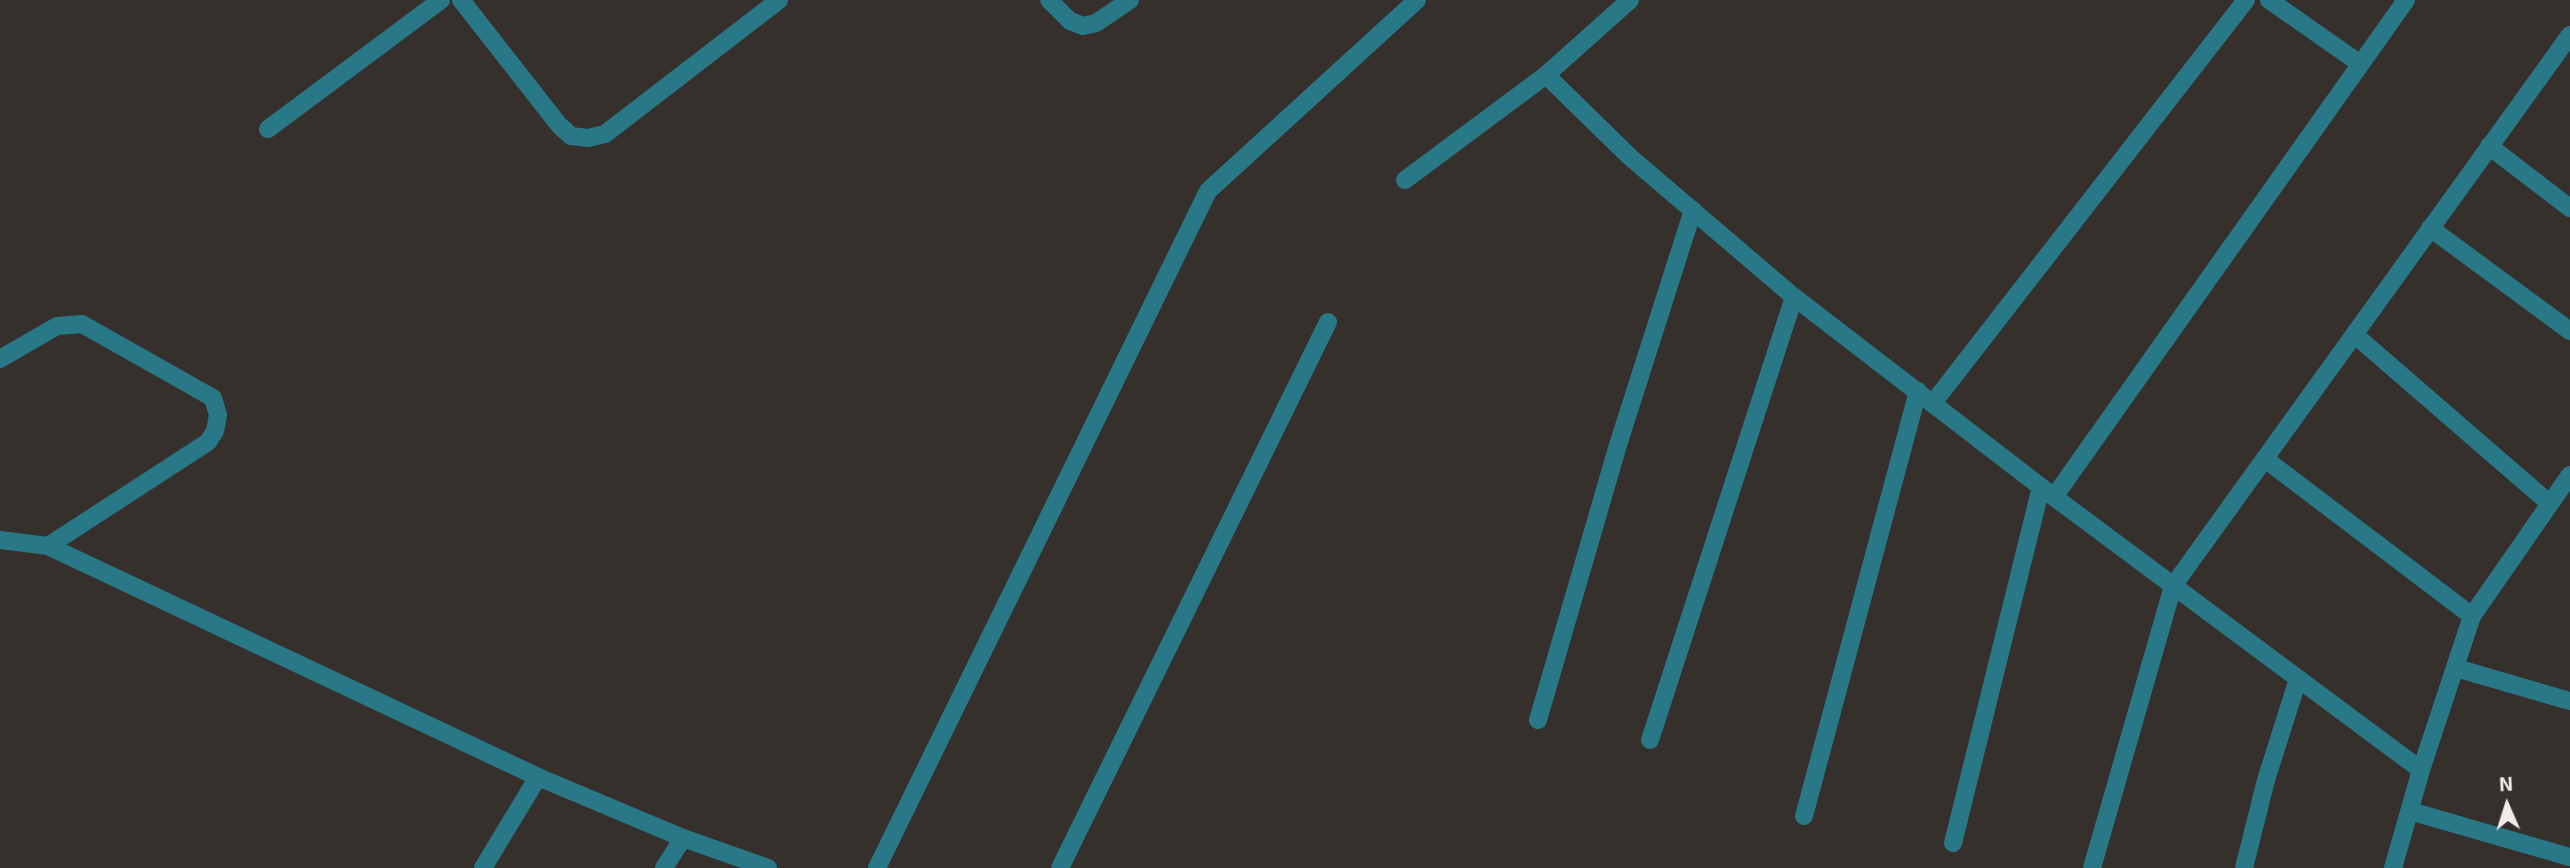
<!DOCTYPE html>
<html>
<head>
<meta charset="utf-8">
<style>
  body { margin:0 }
  #map { position:relative; width:2570px; height:868px; overflow:hidden; background:#35302c; font-family:"Exo 2",sans-serif }
  canvas { display:block }
  .north { position:absolute; left:2472px; top:770px; width:70px; height:70px; -webkit-text-stroke:5px #35302c; paint-order:stroke; rotate:357deg; font-size:19px; font-weight:700; line-height:28px; text-align:center; color:#efebe8 }
  .north::after { content:''; display:block; margin:auto; width:24px; height:32px; background:#efebe8; clip-path:polygon(50% 0,100% 100%,50% 72%,0 100%) }
</style>
</head>
<body>
<div id="map">
<canvas width="2570" height="868"></canvas>
<div class="north">N</div>
</div>
<script>
const context = document.querySelector('canvas').getContext('2d');
context.lineJoin = 'round';
const shape = rows => new Path2D(rows.map(r => 'M' + r).join(''));
function strokePath(path, color, width, dash) { context.strokeStyle = color; context.lineWidth = width; context.lineCap = dash ? 'butt' : 'round'; context.setLineDash(dash || []); context.stroke(path); }
const street = shape([
  [461,0,559,125,571,136,588,138,605,134,779,0],
  [1049,0,1070,21,1083,26,1096,23,1130,0],
  [2269,0,2359,63],
  [1546,75,1630,157,1794,297,2054,497,2421,770],
  [268,129,441,0],
  [2489,146,2570,208],
  [1405,180,1546,75,1630,0],
  [2430,228,2570,331],
  [2355,335,2549,503],
  [0,359,57,326,82,324,213,398,218,415,215,431,208,442,48,546],
  [1933,403,2246,0],
  [2265,459,2472,616],
  [2054,497,2406,0],
  [0,540,48,546,538,777,683,838,768,868],
  [2456,668,2570,701],
  [1538,720,1618,445,1693,210],
  [1650,740,1794,297],
  [2410,811,2570,857],
  [1804,816,1918,391],
  [1953,843,2041,487],
  [483,868,538,777],
  [664,868,683,838],
  [877,868,1208,191,1417,0],
  [1060,868,1328,322],
  [2092,868,2173,586,2570,35],
  [2244,868,2266,780,2298,679],
  [2393,868,2421,770,2472,616,2570,475]
]);
strokePath(street, '#297887', 18);
</script>
</body>
</html>
